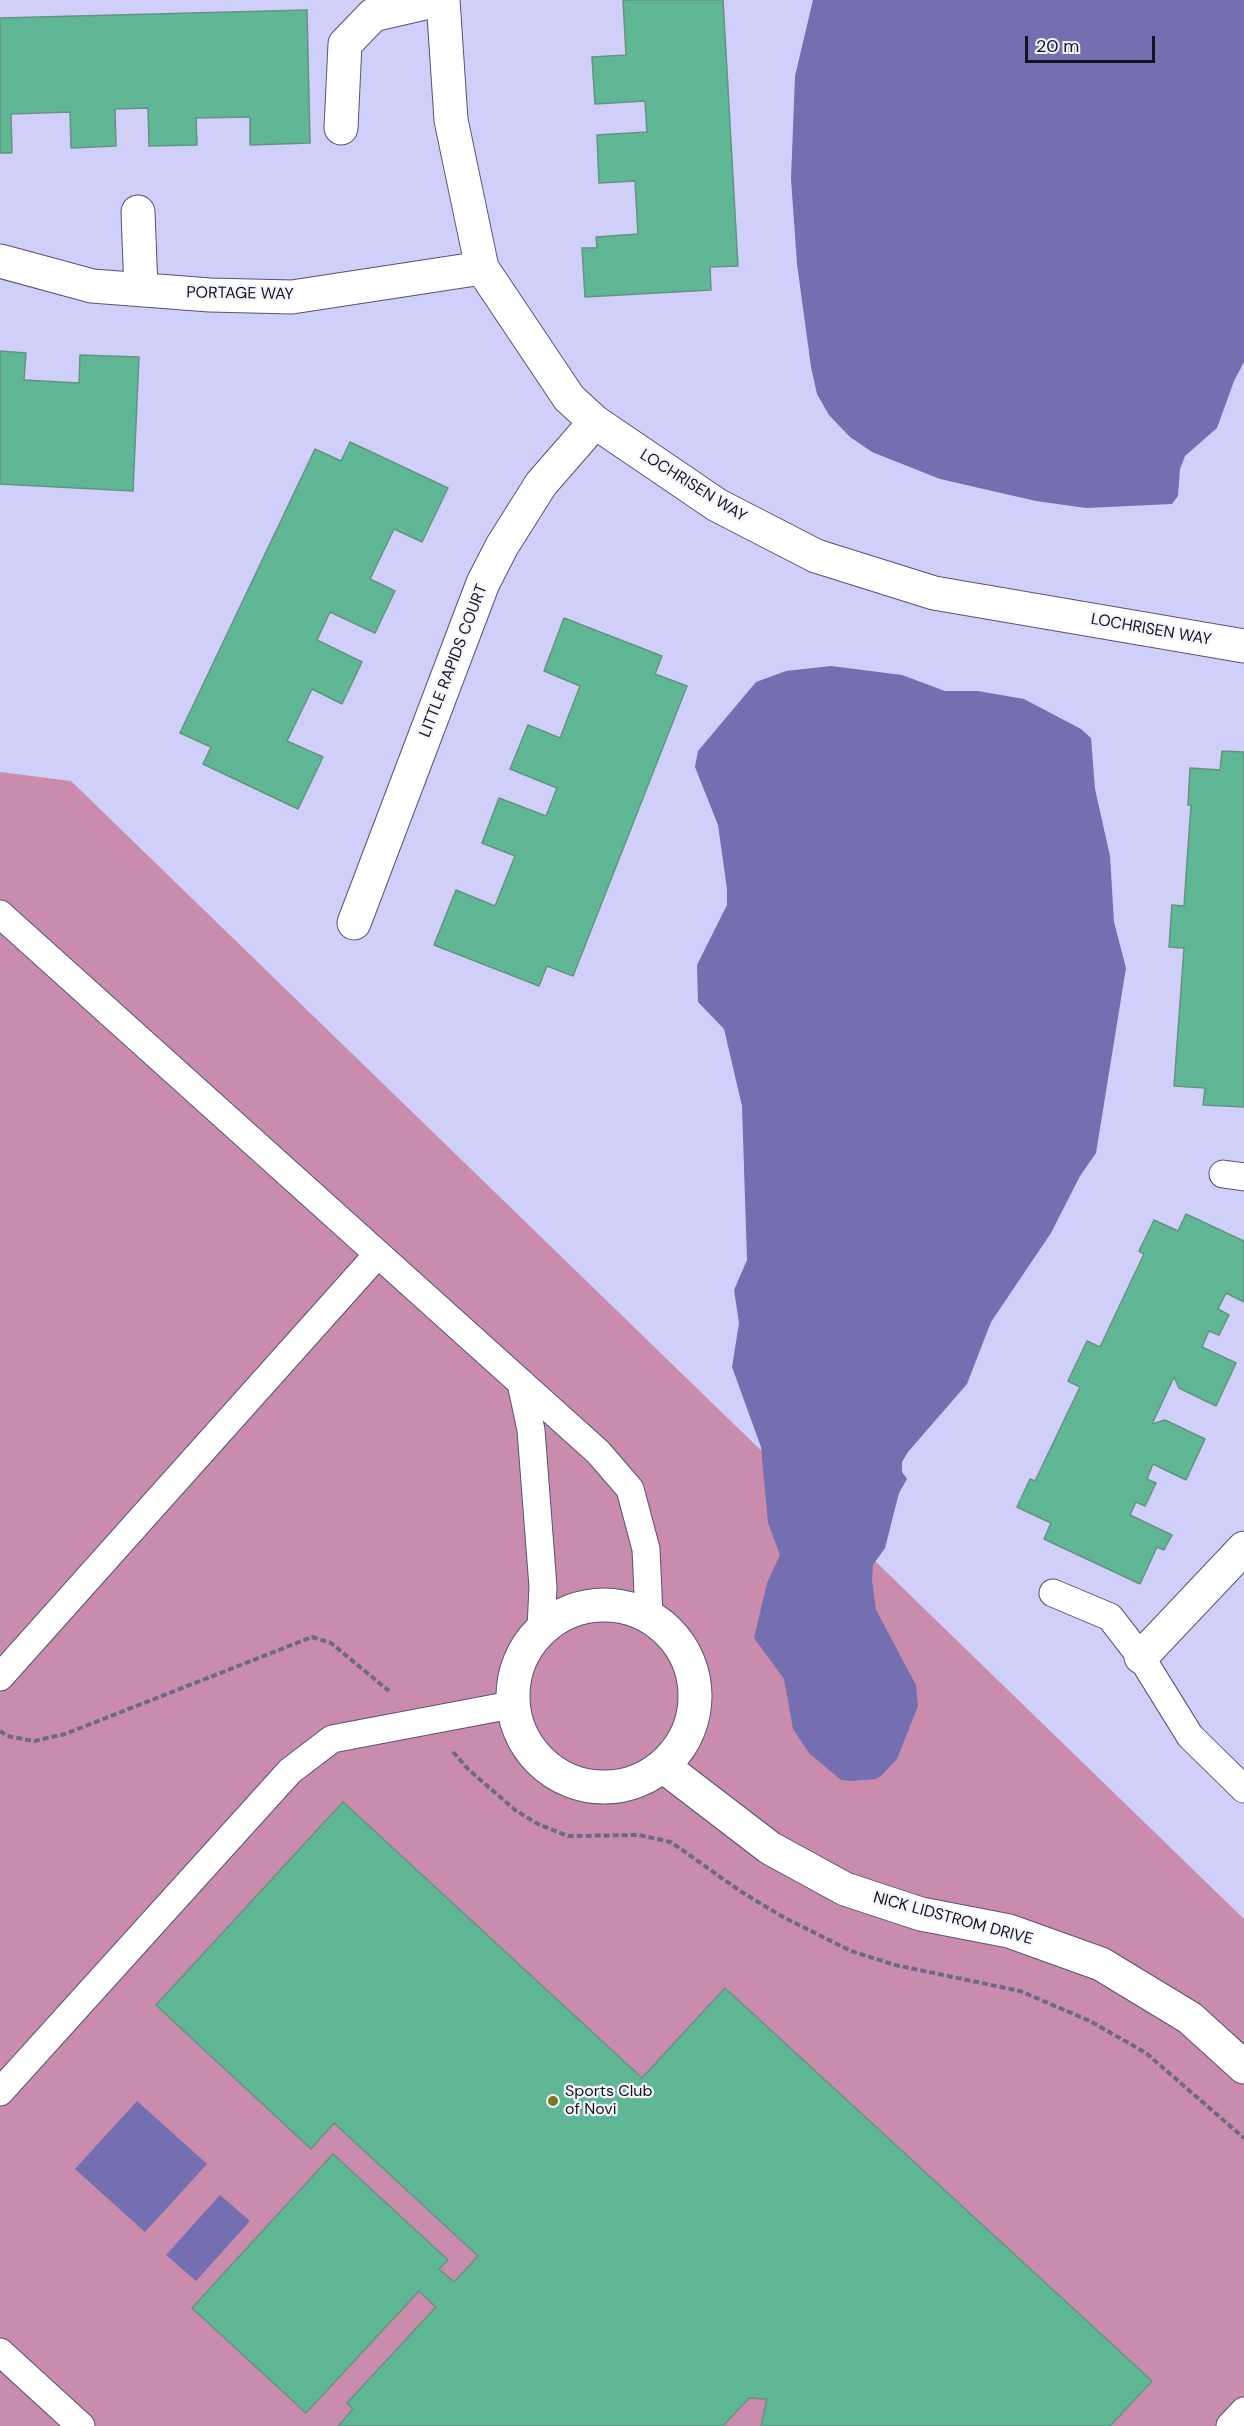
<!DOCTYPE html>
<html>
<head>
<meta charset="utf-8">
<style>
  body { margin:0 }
  #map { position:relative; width:1244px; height:2426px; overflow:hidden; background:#d0cffa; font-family:"DM Sans",sans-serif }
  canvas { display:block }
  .scale { position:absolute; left:1025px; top:36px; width:130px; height:27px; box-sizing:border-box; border:3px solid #131220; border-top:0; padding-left:8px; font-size:18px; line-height:21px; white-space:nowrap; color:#131220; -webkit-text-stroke:4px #f4f4fc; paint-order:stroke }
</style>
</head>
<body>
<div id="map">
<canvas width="1244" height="2426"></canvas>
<div class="scale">20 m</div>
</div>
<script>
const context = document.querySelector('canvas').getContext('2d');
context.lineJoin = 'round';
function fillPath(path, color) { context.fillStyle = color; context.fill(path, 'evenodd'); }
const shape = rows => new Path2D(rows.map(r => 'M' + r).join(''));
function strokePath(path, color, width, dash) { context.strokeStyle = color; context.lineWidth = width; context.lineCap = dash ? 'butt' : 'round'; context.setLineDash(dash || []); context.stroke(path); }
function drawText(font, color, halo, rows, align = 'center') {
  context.font = font + ' "DM Sans",sans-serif'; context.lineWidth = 4.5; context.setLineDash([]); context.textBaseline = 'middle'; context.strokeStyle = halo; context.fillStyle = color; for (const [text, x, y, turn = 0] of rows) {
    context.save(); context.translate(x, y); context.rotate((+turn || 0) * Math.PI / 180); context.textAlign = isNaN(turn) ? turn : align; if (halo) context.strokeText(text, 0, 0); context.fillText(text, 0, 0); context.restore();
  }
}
const green = shape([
  [0,772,71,781,1244,1919,1244,2426,0,2426]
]);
const water = shape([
  [813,0,1244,0,1244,362,1234,381,1217,428,1185,456,1180,469,1178,496,1172,504,1086,508,1036,501,940,479,872,452,850,437,829,415,817,394,811,367,797,264,791,179,795,76],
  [831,666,902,675,945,691,978,691,1024,699,1081,729,1091,738,1095,789,1110,856,1114,922,1126,968,1096,1153,1080,1176,1051,1233,991,1322,967,1384,908,1452,902,1462,902,1472,907,1479,899,1493,885,1548,873,1565,872,1580,876,1610,916,1685,918,1706,897,1759,882,1775,876,1779,850,1781,841,1780,809,1753,793,1729,784,1679,754,1638,767,1583,780,1555,768,1523,761,1447,732,1367,739,1323,734,1290,747,1260,742,1106,724,1029,698,1002,697,965,727,905,727,889,718,825,695,767,698,751,756,682,786,671],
  [137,2101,207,2164,145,2232,75,2169],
  [220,2195,250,2221,196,2281,166,2255]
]);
const building = shape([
  [623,0,723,0,738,266,710,267,711,290,585,297,582,248,597,248,596,237,638,234,635,181,599,183,597,135,647,132,645,101,595,104,592,57,626,55,623,0],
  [307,10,310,143,250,145,250,117,196,118,197,145,149,146,148,108,115,109,116,146,71,148,70,112,11,114,12,153,0,153,0,18,307,10],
  [0,351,26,353,24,380,79,383,80,355,139,357,133,491,0,484,0,351],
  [350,442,448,488,422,542,394,529,370,579,395,591,375,633,330,612,317,640,362,662,342,704,312,689,287,741,323,757,298,809,203,764,211,747,180,733,315,449,341,461,350,442],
  [564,618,662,656,655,674,687,686,573,976,547,966,539,986,434,945,456,890,495,906,515,856,482,843,499,798,546,816,557,788,510,769,528,725,560,738,580,686,544,671,564,618],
  [1222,751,1244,752,1244,1107,1203,1105,1205,1088,1174,1086,1184,948,1169,947,1172,905,1184,906,1191,805,1188,805,1190,768,1220,770,1222,751],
  [1186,1214,1244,1241,1244,1302,1226,1293,1218,1309,1229,1315,1219,1335,1209,1331,1202,1347,1236,1363,1216,1406,1179,1388,1174,1377,1152,1424,1165,1420,1205,1439,1186,1480,1153,1464,1147,1479,1156,1483,1145,1506,1136,1502,1130,1515,1172,1535,1164,1550,1157,1547,1140,1584,1044,1539,1051,1523,1017,1507,1030,1479,1035,1481,1080,1387,1068,1381,1087,1341,1100,1347,1144,1254,1139,1251,1154,1220,1178,1231,1186,1214],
  [343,1802,642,2078,725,1988,1152,2381,1110,2426,761,2426,767,2399,749,2398,723,2426,338,2426,353,2409,347,2403,436,2307,419,2291,306,2413,192,2308,333,2154,448,2260,439,2269,454,2282,478,2256,334,2123,311,2149,156,2005,343,1802]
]);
const path = shape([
  [0,1731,7,1736,34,1741,65,1734,312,1637,331,1643,389,1691],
  [453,1752,468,1769,515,1810,538,1824,568,1836,639,1835,671,1842,740,1891,783,1917,851,1951,895,1965,1020,1991,1090,2021,1146,2053,1244,2138]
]);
const service = shape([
  [0,914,598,1452,630,1489,646,1549,649,1615],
  [1223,1174,1244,1177],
  [521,1383,531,1430,543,1587,541,1628],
  [1053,1593,1110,1617,1141,1657,1190,1736,1244,1789],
  [0,1677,378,1254],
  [0,2092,290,1771,332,1739,511,1705],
  [0,2352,81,2426],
  [1230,2426,1244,2411]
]);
const minor = shape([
  [443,0,451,120,482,268,569,398,595,422,717,505,816,556,934,593,1244,646],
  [341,128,345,44,373,15,438,0],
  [138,212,141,290],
  [0,261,92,286,210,295,292,297,482,268],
  [354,923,483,583,502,546,541,484,595,422],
  '513 1696a91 91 0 1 1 182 0a91 91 0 1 1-182 0Z',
  [1141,1657,1244,1548],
  [663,1766,770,1848,845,1889,921,1914,1009,1931,1101,1964,1190,2018,1244,2067]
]);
const markers = [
  [553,2101,6,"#7a761b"]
];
const streetNames = [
  ["PORTAGE WAY",240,294,1],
  ["LOCHRISEN WAY",693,486,32],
  ["LOCHRISEN WAY",1151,630,10],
  ["LITTLE RAPIDS COURT",454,661,-69],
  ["NICK LIDSTROM DRIVE",953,1919,15]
];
const poiNames = [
  ["Sports Club",565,2092],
  ["of Novi",565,2110]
];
fillPath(green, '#c98cac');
fillPath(water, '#746fb0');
fillPath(building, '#60b796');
strokePath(building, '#649380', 1.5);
strokePath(service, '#555378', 29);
strokePath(minor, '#555378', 35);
strokePath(path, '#6c6b86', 4, [6, 3]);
strokePath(service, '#fff', 27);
strokePath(minor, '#fff', 33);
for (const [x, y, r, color] of markers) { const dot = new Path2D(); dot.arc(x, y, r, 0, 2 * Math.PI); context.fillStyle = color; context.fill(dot); strokePath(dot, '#f4f4fc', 2); }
drawText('16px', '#131220', '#f4f4fc', streetNames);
drawText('16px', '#131220', '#f4f4fc', poiNames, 'left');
</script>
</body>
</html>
